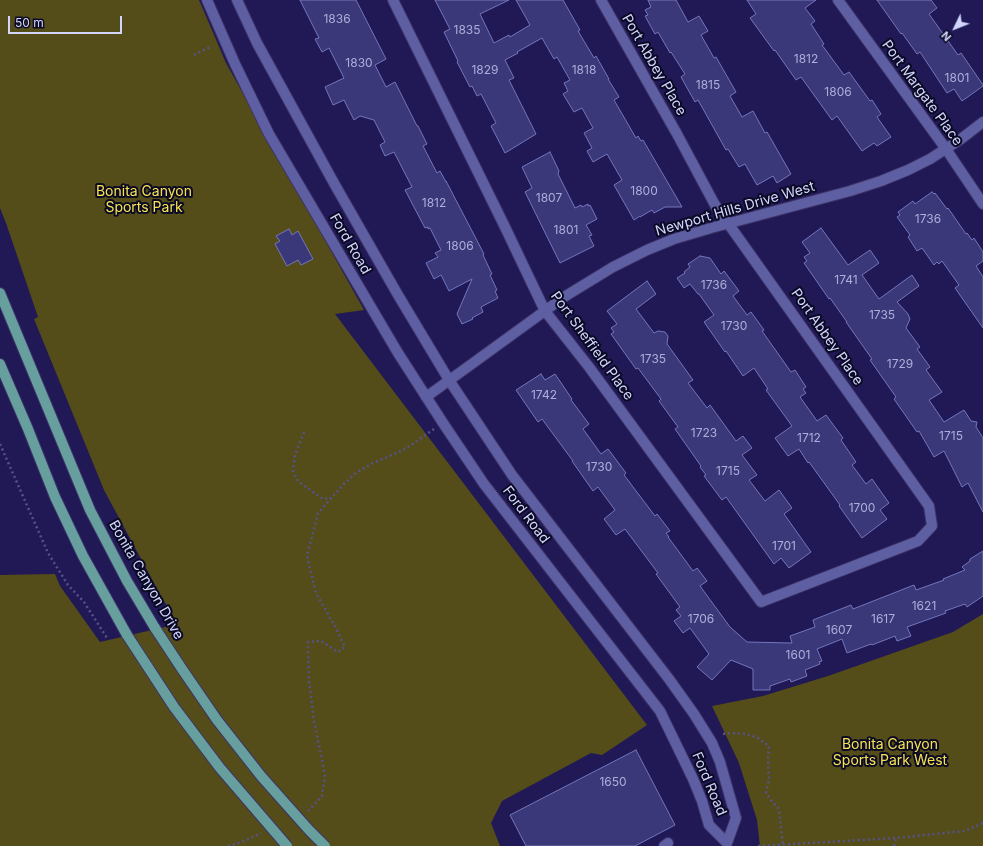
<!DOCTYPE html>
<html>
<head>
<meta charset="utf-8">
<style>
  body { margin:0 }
  #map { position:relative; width:983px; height:846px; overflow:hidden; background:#201956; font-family:Inter,sans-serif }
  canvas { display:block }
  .north { position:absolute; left:935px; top:8px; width:40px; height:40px; -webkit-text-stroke:3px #0b0a24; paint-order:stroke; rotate:227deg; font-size:11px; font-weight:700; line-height:16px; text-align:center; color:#d3d6fc }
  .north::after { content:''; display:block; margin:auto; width:14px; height:18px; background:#d3d6fc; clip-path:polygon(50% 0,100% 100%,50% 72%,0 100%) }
  .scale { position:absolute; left:8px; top:16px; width:114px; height:18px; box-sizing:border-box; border:2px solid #d3d6fc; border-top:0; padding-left:5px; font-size:12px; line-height:14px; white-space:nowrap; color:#d3d6fc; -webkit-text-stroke:3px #0b0a24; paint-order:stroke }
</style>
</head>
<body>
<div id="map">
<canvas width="983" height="846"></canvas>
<div class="north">N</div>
<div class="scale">50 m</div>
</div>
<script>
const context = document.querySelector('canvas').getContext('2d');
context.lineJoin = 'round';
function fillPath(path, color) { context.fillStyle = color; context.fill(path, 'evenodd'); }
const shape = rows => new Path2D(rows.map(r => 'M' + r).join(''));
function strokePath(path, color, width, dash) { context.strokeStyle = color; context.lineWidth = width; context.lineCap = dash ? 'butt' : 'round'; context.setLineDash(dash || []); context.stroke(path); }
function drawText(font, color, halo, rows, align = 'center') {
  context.font = font + ' Inter,sans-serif'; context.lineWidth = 4; context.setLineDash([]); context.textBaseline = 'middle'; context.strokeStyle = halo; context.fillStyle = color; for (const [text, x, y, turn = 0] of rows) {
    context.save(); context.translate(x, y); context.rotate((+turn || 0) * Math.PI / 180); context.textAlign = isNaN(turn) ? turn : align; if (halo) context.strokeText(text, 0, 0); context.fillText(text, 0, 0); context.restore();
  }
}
const green = shape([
  [0,0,199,0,226,63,364,310,335,314,647,725,602,755,591,753,502,801,491,823,500,846,0,846,0,575,55,574,60,586,100,642,178,624,161,596,104,490,34,319,38,317,6,223,0,208],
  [983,614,983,846,760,846,757,820,739,763,712,706,763,696,828,676,953,632]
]);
const building = shape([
  [300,0,356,0,386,59,375,65,386,87,395,82,417,126,418,126,427,144,423,146,437,173,440,171,446,182,446,181,484,254,483,255,492,274,490,275,497,290,495,291,498,298,481,307,483,312,472,318,473,319,462,324,457,314,472,279,449,291,441,275,434,279,426,263,438,257,435,253,441,250,430,228,428,229,428,227,425,228,405,190,412,187,394,152,385,156,380,145,385,142,374,120,360,116,354,120,344,100,333,105,325,87,344,78,329,48,322,52,315,39,319,38,300,0],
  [435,0,509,0,480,14,494,43,509,35,510,37,530,25,516,0,563,0,580,30,578,31,594,58,596,56,609,79,608,79,619,97,614,100,636,138,638,136,641,141,643,140,682,207,665,207,654,213,652,210,640,217,640,216,634,220,614,185,622,180,607,154,593,162,587,151,592,148,584,133,593,128,582,108,574,112,563,94,568,91,564,83,570,80,557,57,554,59,542,38,517,52,518,53,505,60,514,78,509,80,536,134,505,153,491,126,496,123,481,94,477,96,472,86,470,87,457,62,458,61,444,32,450,29,435,0],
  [648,0,676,0,688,22,699,16,708,31,701,35,714,58,716,57,736,92,730,96,742,117,753,111,765,133,767,132,791,174,777,183,773,176,757,185,745,164,739,167,728,149,726,150,698,100,695,102,681,77,685,74,671,52,670,53,658,32,655,34,645,16,648,15,645,10,651,7,648,0],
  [747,0,816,0,805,8,815,21,811,24,824,44,822,45,844,75,849,72,870,101,872,100,881,114,877,117,891,137,877,146,874,143,862,151,837,116,832,120,801,77,796,80,775,50,774,51,750,18,756,14,747,0],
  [877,0,931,0,937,8,929,14,958,55,961,53,983,85,983,86,962,101,954,89,947,93,920,52,917,54,902,33,901,34,877,0],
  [550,152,559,171,558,174,575,208,581,205,582,207,588,204,588,206,590,205,597,219,586,225,592,235,589,236,594,246,560,263,525,192,532,188,522,167,550,152],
  [932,192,934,194,935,193,947,209,948,208,966,234,967,233,972,240,974,238,983,252,983,261,976,266,983,277,983,328,955,288,959,285,942,261,939,264,937,262,934,265,922,248,917,251,908,237,910,235,897,217,900,215,898,212,913,201,915,204,932,192],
  [821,228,848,265,870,250,879,263,862,275,879,299,912,275,919,286,897,302,908,314,910,319,906,328,920,347,917,349,930,367,926,370,942,392,929,400,944,422,964,410,971,421,977,422,976,427,983,438,983,512,968,483,962,487,944,451,934,457,919,431,917,432,894,399,896,397,870,360,872,359,846,322,847,322,830,298,829,299,804,263,807,261,804,257,810,253,802,242,821,228],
  [289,229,292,235,298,231,313,259,301,265,298,260,287,266,275,244,280,241,276,236,289,229],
  [700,256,710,258,721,274,724,271,739,291,733,296,747,315,751,312,764,330,762,331,791,372,795,370,806,387,803,389,806,393,800,397,817,421,826,415,843,438,841,440,856,462,852,465,866,484,872,479,889,503,880,510,887,519,862,538,839,506,840,505,809,462,808,463,799,449,788,456,775,438,792,426,766,390,768,389,754,368,743,376,726,351,725,352,704,322,714,315,699,294,698,294,690,284,684,288,677,278,685,273,684,272,690,267,688,264,700,256],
  [647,281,656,294,636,309,654,333,658,331,665,332,668,336,667,344,693,380,688,383,707,408,710,405,736,441,743,436,752,448,742,455,757,475,749,480,765,501,779,490,792,508,784,514,811,552,789,568,781,558,774,564,726,497,722,500,704,476,706,475,700,467,701,466,675,429,678,427,659,401,661,399,638,368,636,369,611,334,614,332,611,328,617,324,607,311,647,281],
  [541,374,545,380,555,374,572,399,571,400,589,424,583,429,601,454,608,449,626,473,624,475,655,516,657,514,670,531,666,533,669,537,668,537,693,571,697,568,707,581,700,586,730,627,747,642,792,643,790,636,815,627,813,620,851,605,853,609,914,585,916,590,944,580,943,579,965,570,962,567,970,561,970,559,983,551,983,596,967,607,965,604,945,611,946,613,907,627,911,636,897,641,895,636,872,645,871,644,847,653,842,639,817,649,822,661,819,662,820,664,805,670,807,676,791,682,790,679,770,686,770,690,753,690,753,669,731,660,712,680,697,667,709,654,690,628,683,633,674,621,681,616,676,610,680,607,656,574,658,573,625,529,616,535,604,519,615,510,598,487,593,491,572,461,573,461,542,419,538,422,516,390,541,374],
  [636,750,675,825,635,846,526,846,510,815,636,750]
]);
const path = shape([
  [194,55,212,46],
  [304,432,295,455,293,471,298,481,314,493,323,499,331,498],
  [0,444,48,553,68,585,84,602,107,638],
  [723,734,731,733,746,734,758,738,769,746,768,759,769,779,766,793,773,803,779,809,783,846],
  [308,811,322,796,325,775,314,721,309,681,308,642,321,641,338,652,345,647,336,628,316,593,307,556,318,513,344,484,357,472,373,463,401,451,411,445,434,429],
  [228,846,245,841,261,833],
  [758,846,896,838,965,831,983,823],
  [894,846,896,838]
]);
const minor = shape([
  [207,0,235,64,269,134,398,353,443,423,484,484,660,711,693,779,702,801,709,825,727,843,736,818,720,762,712,743,694,714,669,679,512,475,449,380,398,295,335,185,257,43,237,0],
  [393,0,504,225,545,311,589,367,761,602,918,541,932,526,929,506,715,205,677,134,601,0],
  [838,0,946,149,983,204],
  [426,397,469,366,564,297,613,267,647,250,674,239,711,228,850,191,881,181,908,170,930,159,961,139,983,122],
  [664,846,668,843]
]);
const major = shape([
  [0,293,90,510,127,581,155,628],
  [0,364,28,429,55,497,83,556,127,635]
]);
const majorBridge = shape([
  [155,628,182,669,217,720,261,776,309,830,325,846],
  [127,635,174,707,220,768,287,846]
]);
const numberNames = [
  ["1836",337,19],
  ["1835",467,30],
  ["1812",806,59],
  ["1830",359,63],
  ["1829",485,70],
  ["1818",584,70],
  ["1801",957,78],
  ["1815",708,85],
  ["1806",838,92],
  ["1800",644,191],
  ["1807",549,198],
  ["1812",434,203],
  ["1736",928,219],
  ["1801",566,230],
  ["1806",460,246],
  ["1741",846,280],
  ["1736",714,285],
  ["1735",882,315],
  ["1730",734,326],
  ["1735",653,359],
  ["1729",900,364],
  ["1742",544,395],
  ["1723",704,433],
  ["1715",951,436],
  ["1712",809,438],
  ["1730",599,467],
  ["1715",728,471],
  ["1700",862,508],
  ["1701",784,546],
  ["1621",924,606],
  ["1706",701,619],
  ["1617",883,619],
  ["1607",839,630],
  ["1601",798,655],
  ["1650",613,782]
];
const streetNames = [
  ["Port Abbey Place",654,65,60],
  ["Port Margate Place",922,93,54],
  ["Newport Hills Drive West",735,209,-16],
  ["Ford Road",350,244,60],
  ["Port Abbey Place",827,337,55],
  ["Port Sheffield Place",592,346,54],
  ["Ford Road",526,515,53],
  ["Bonita Canyon Drive",146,580,60],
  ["Ford Road",709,784,67]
];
const parkNames = [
  ["Bonita Canyon",144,192],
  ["Sports Park",144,208],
  ["Bonita Canyon",890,745],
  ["Sports Park West",890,761]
];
fillPath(green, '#554d19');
fillPath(building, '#3a3878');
strokePath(building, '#7476bc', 1);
strokePath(minor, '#3d3368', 12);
strokePath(major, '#3d3368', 12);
strokePath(path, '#565288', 2.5, [2, 3]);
strokePath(minor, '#5e5fa2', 10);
strokePath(major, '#669f9e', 10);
strokePath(majorBridge, '#3d3368', 12, []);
strokePath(majorBridge, '#669f9e', 10);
drawText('12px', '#adaedb', null, numberNames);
drawText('14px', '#d3d6fc', '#0b0a24', streetNames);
drawText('14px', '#f7e351', '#0b0a24', parkNames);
</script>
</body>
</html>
